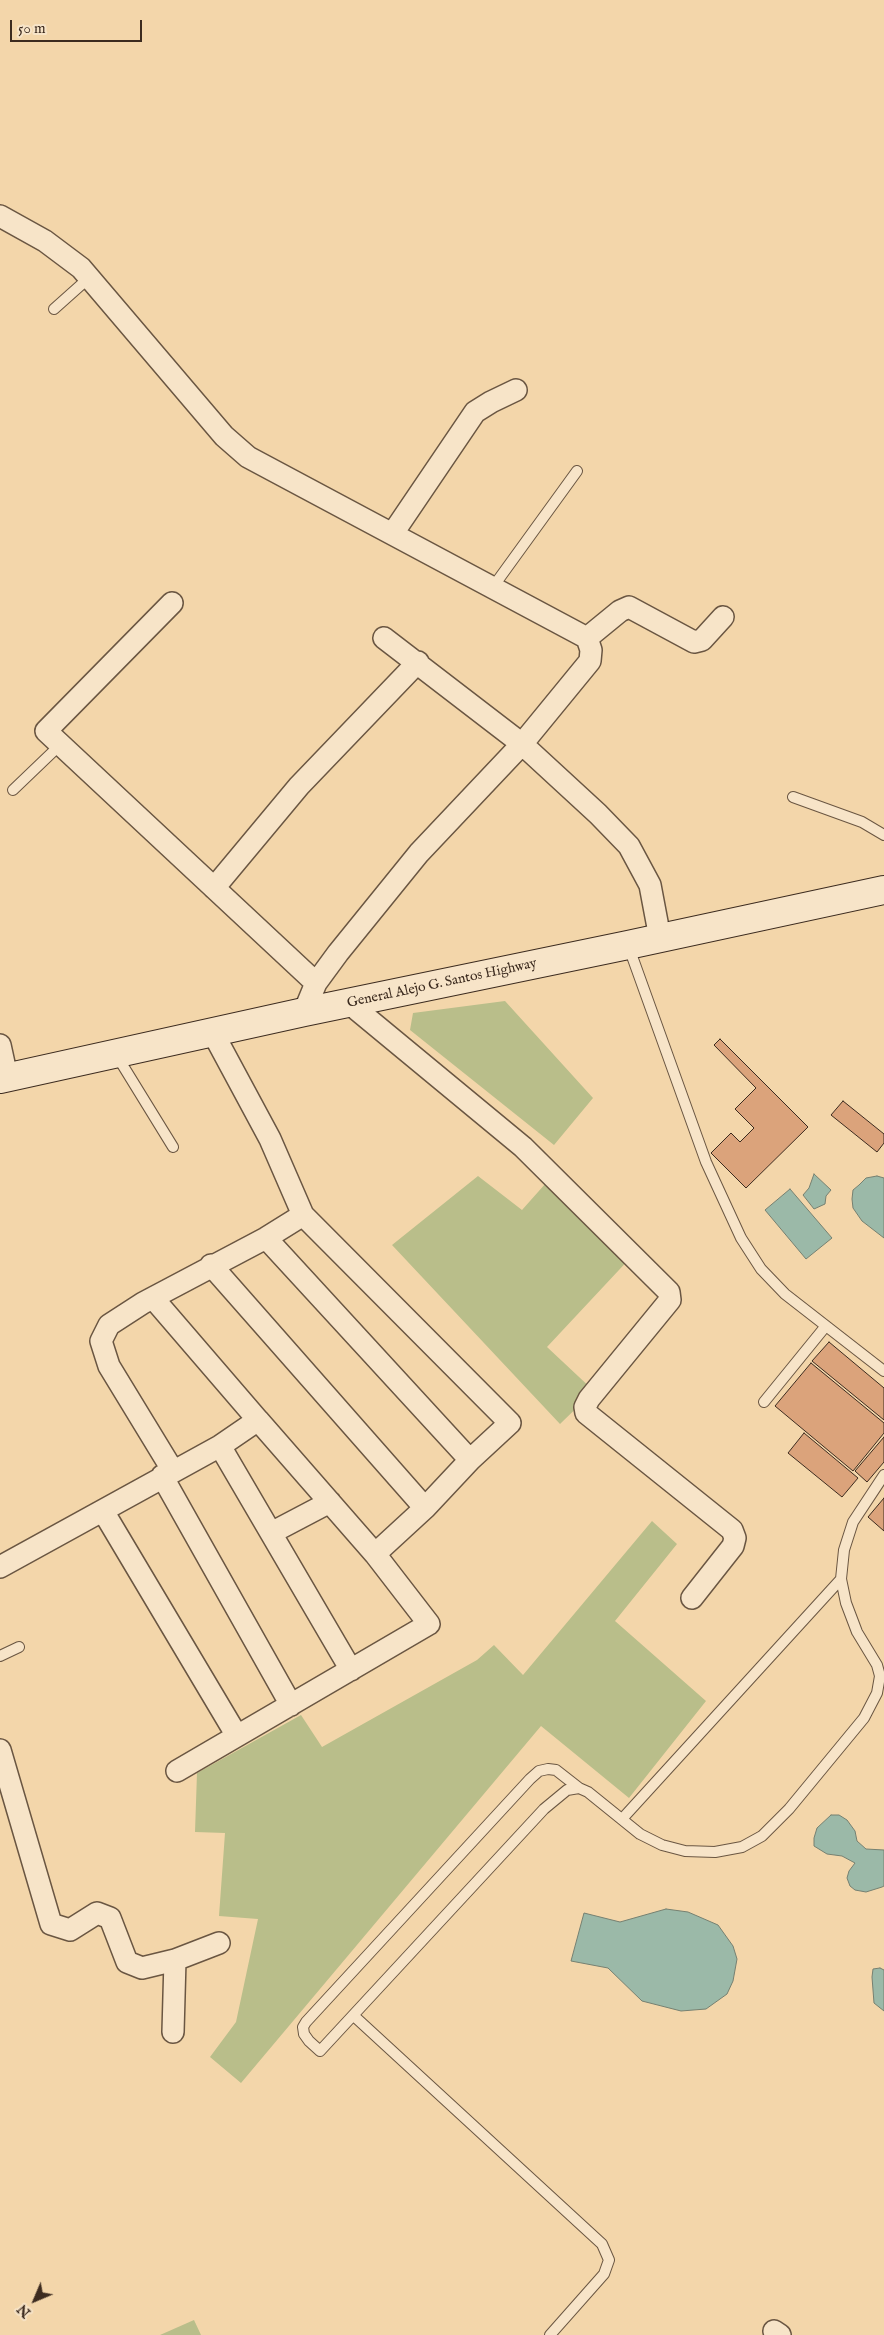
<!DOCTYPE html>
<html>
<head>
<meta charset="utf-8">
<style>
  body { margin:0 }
  #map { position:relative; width:884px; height:2335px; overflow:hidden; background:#f3d6aa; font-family:"IM FELL English",serif }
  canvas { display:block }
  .north { position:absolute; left:10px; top:2275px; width:50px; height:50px; -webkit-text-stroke:4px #f7e4c8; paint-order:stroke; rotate:225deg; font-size:14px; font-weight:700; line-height:20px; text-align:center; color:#3c2b1f }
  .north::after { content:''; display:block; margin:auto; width:18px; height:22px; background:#3c2b1f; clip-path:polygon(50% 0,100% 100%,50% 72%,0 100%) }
  .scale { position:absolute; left:10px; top:20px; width:132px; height:22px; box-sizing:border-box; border:2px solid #3c2b1f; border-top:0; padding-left:6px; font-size:15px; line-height:18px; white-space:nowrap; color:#3c2b1f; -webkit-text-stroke:4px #f7e4c8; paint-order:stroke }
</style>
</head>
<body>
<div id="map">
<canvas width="884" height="2335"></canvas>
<div class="north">N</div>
<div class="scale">50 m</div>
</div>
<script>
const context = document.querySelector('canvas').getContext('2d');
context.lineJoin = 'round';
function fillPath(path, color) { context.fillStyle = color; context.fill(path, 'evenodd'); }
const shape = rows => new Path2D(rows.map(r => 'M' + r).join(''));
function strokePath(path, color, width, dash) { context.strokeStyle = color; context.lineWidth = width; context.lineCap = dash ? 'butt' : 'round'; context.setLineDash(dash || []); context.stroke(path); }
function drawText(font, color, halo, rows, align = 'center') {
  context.font = font + ' "IM FELL English",serif'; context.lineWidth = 4.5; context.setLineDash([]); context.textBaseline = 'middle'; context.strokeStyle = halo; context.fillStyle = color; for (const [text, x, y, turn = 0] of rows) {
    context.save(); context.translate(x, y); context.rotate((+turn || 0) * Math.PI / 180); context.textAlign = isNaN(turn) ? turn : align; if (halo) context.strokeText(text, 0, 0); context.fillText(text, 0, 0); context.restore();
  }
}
const green = shape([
  [505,1001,593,1098,554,1145,410,1030,413,1013],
  [554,1174,633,1255,547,1347,594,1391,560,1424,392,1245,478,1176,522,1210],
  [652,1521,677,1544,615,1621,706,1701,629,1798,541,1726,241,2083,210,2057,236,2022,258,1919,219,1916,225,1833,195,1832,197,1773,301,1715,322,1747,477,1660,494,1645,523,1675],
  [194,2320,201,2335,160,2335]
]);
const water = shape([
  [814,1174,831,1190,826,1196,825,1204,814,1209,803,1195,809,1188,814,1174],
  [877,1176,884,1178,884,1238,862,1221,853,1208,852,1199,853,1190,859,1185,866,1178,877,1176],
  [790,1189,832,1238,806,1259,765,1210,790,1189],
  [831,1815,839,1815,847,1820,855,1831,857,1841,866,1849,884,1850,884,1886,882,1887,866,1892,855,1890,850,1886,847,1878,849,1871,855,1863,842,1856,827,1854,814,1846,814,1838,817,1828,831,1815],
  [666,1909,688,1912,718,1925,733,1946,737,1959,733,1981,727,1994,706,2009,681,2011,642,2001,608,1968,571,1961,584,1913,620,1922,666,1909],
  [880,1968,884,1970,884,2011,874,2003,872,1977,873,1969,880,1968]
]);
const building = shape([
  [720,1039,808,1127,746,1188,711,1153,731,1133,740,1142,754,1128,735,1109,756,1088,714,1045,720,1039],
  [843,1101,884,1134,884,1143,877,1152,831,1115,843,1101],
  [829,1342,884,1388,884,1420,812,1361,829,1342],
  [811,1363,884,1423,884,1433,853,1471,775,1406,811,1363],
  [804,1433,858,1478,842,1497,788,1453,804,1433],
  [884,1437,884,1462,867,1482,855,1471,884,1437],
  [884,1498,884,1531,868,1517,884,1498]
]);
const service = shape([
  [54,309,82,284,92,280],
  [493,587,577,471],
  [13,790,61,744],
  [793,797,862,822,884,835],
  [628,945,706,1162,741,1238,761,1269,785,1294,884,1371],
  [117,1056,173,1147],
  [764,1402,825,1327],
  [0,1656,19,1647],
  [579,1788,556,1770,548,1769,539,1771,530,1779,306,2022,303,2027,304,2034,309,2041,320,2051,544,1809,567,1790,579,1788,588,1792,640,1834,662,1845,685,1851,715,1852,742,1847,762,1836,789,1809,864,1718,877,1693,880,1676,877,1665,857,1632,846,1603,841,1579,844,1550,853,1522,884,1475],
  [622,1819,841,1579],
  [354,2016,602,2244,609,2260,604,2274,550,2335]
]);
const minor = shape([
  [0,216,45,241,81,268,224,436,248,457,587,638,591,650,590,661,522,744,419,853,338,953,316,983,304,1012],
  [393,533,475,412,491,402,516,390],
  [172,603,46,731,316,983],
  [384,638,522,744,598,814,629,846,650,885,660,938],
  [587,638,620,611,629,607,694,642,702,640,723,617],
  [214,888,299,786,418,662],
  [350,1004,523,1147,669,1292,670,1300,589,1399,585,1407,586,1413,732,1530,735,1538,733,1546,692,1598],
  [213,1033,270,1139,303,1215,510,1423,470,1460,425,1508,375,1554],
  [0,1045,7,1077],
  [266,1238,470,1460],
  [211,1265,425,1508],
  [153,1298,258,1420],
  [220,1446,351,1670],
  [173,1471,109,1366,101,1341,109,1325,143,1303,266,1238,303,1215],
  [162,1476,291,1705],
  [103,1511,237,1736],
  [271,1533,330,1502],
  [0,1567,220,1446,258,1420,375,1554,429,1624,177,1771],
  [0,1750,51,1924,70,1930,97,1913,110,1918,127,1962,142,1968,175,1960,219,1943],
  [173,2032,175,1960],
  [774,2331,780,2335]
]);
const secondary = shape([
  [0,1079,304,1012,628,945,884,890]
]);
const streetNames = [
  ["General Alejo G. Santos Highway",442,984,-12]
];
fillPath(green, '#b9be8a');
fillPath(water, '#9bb9a8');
strokePath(water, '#758071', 1);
fillPath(building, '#dba37b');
strokePath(building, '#3c2b1f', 1);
strokePath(service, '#6a5642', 12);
strokePath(minor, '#6a5642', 24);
strokePath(secondary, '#3c2b1f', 30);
strokePath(service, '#f7e4c8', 10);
strokePath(minor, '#f7e4c8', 21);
strokePath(secondary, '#f7e4c8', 28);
drawText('14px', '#3c2b1f', '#f7e4c8', streetNames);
</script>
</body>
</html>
